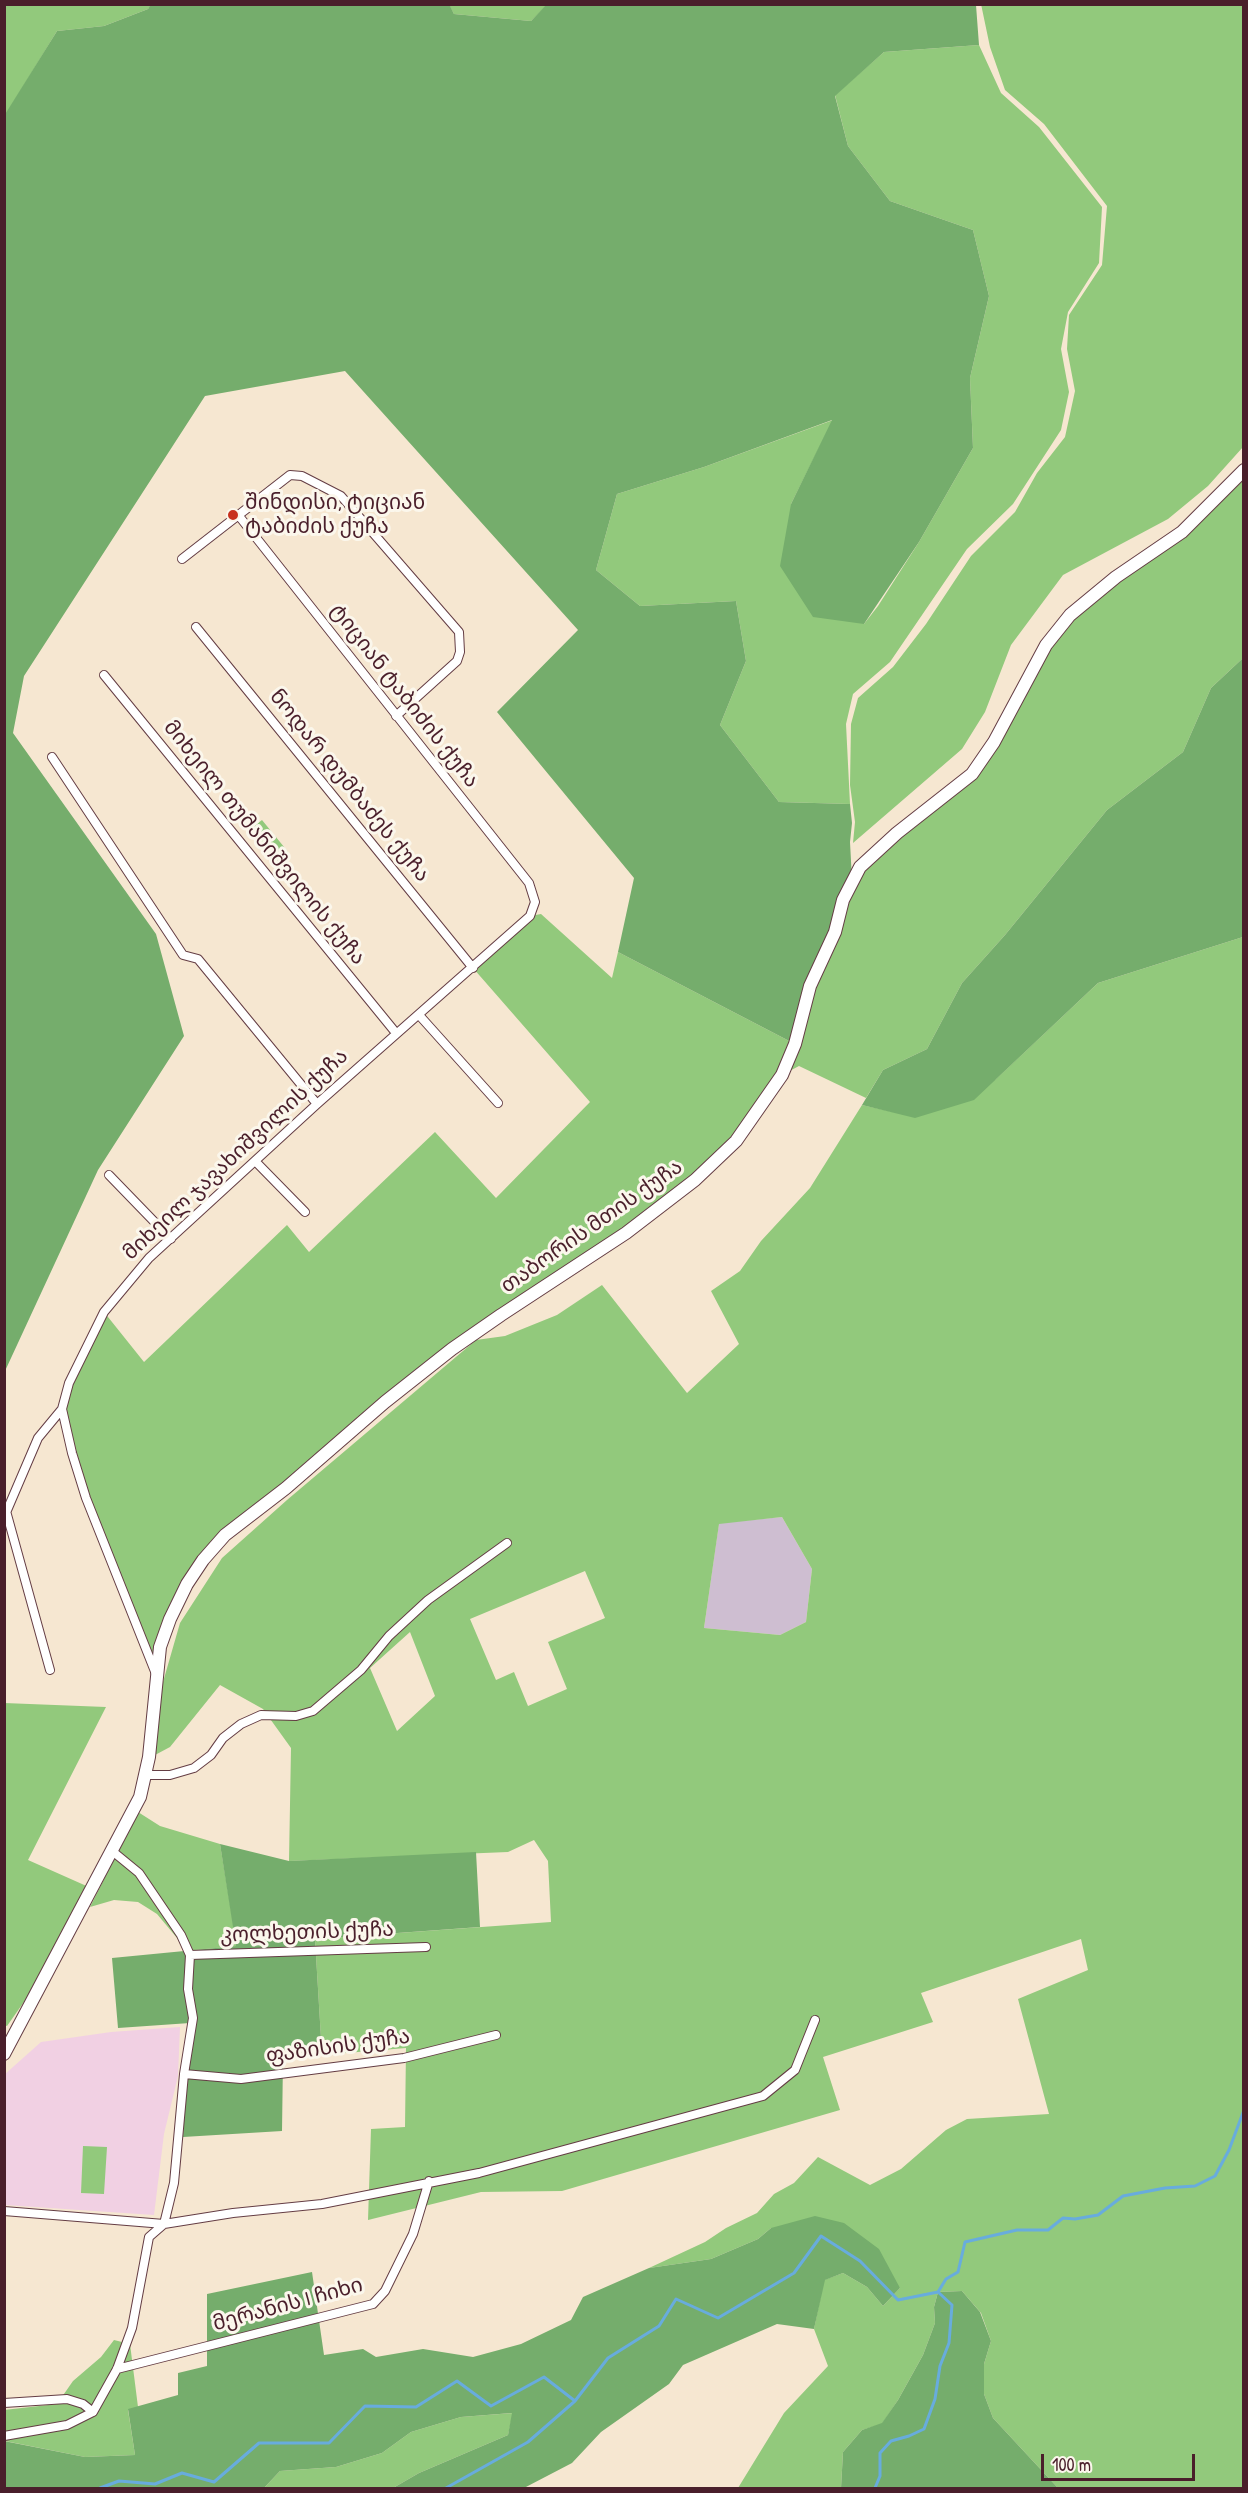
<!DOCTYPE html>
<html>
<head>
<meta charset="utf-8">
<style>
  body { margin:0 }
  #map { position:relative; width:1248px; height:2493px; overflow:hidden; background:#f6e7d1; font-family:"Patrick Hand",sans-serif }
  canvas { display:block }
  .frame { position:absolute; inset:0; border:6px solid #4a1f2b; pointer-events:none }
  .scale { position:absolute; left:1041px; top:2454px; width:154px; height:27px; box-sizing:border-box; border:3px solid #4a1f2b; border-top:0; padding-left:8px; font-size:18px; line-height:21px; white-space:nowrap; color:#4a1f2b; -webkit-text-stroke:4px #fbf7ec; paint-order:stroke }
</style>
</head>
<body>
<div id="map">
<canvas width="1248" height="2493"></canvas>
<div class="frame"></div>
<div class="scale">100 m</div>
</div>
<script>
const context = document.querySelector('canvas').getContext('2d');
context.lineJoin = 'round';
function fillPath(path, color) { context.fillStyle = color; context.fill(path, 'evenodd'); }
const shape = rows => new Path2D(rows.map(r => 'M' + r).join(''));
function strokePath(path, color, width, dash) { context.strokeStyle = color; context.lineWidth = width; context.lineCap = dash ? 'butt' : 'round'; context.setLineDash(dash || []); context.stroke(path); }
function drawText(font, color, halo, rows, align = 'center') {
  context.font = font + ' "Patrick Hand","Noto Sans Georgian",sans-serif'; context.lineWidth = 6; context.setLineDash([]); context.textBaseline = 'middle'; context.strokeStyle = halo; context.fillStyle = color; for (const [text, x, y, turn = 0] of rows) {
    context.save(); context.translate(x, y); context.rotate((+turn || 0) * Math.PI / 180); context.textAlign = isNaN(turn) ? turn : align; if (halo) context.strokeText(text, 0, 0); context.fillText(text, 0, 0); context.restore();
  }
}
const built = shape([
  [180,2027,178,2076,164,2134,154,2215,5,2205,4,2075,41,2042,111,2032]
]);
const industrial = shape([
  [782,1517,812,1569,806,1622,780,1635,704,1628,719,1523]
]);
const green = shape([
  [981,4,1243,5,1243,447,1208,486,1168,519,1063,575,1011,645,985,712,962,749,853,843,855,822,850,785,851,724,858,698,893,667,926,624,971,556,1015,512,1037,473,1065,437,1075,391,1067,349,1069,315,1102,265,1107,206,1044,124,1005,90,990,47],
  [5,5,151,5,148,9,104,26,57,31,5,116],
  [449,5,547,5,531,21,454,14],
  [979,45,1001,93,1039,127,1102,207,1099,263,1068,312,1061,349,1069,392,1061,430,1013,504,967,549,890,662,853,694,846,724,850,804,779,802,720,725,746,661,736,601,640,606,596,570,617,494,704,467,833,420,791,504,864,624,878,606,919,542,973,448,970,378,989,296,973,230,890,201,848,146,835,95,884,52],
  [1243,468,1243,658,1211,688,1183,752,1107,810,1005,935,962,983,927,1049,883,1070,866,1098,799,1066,782,1075,770,1095,695,1180,501,1315,254,1511,187,1584,156,1674,86,1498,62,1409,69,1383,104,1312,144,1362,287,1225,309,1252,435,1132,496,1198,590,1102,473,968,530,916,541,914,612,978,618,952,795,1044,852,880,968,778,1068,612,1182,529],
  [262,820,289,853,274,865,248,831],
  [1243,937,1243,2488,1058,2488,993,2418,984,2394,984,2364,991,2341,981,2313,962,2291,938,2292,934,2307,935,2323,923,2355,898,2400,882,2424,862,2430,843,2452,841,2488,738,2488,784,2413,828,2366,814,2329,824,2280,843,2273,867,2287,883,2306,900,2288,771,2228,758,2239,711,2259,649,2268,705,2242,726,2228,757,2213,774,2194,794,2183,818,2157,870,2185,901,2169,946,2130,967,2119,1049,2114,1018,1999,1088,1970,1081,1939,921,1993,933,2022,823,2057,840,2110,562,2191,481,2192,368,2220,371,2129,405,2127,406,2048,322,2055,315,1939,551,1922,548,1861,534,1840,508,1852,289,1861,291,1748,263,1709,220,1685,170,1747,155,1755,161,1689,180,1623,222,1558,287,1500,476,1340,505,1336,557,1315,602,1285,687,1393,739,1344,711,1291,740,1271,761,1241,810,1188,862,1105,916,1117,996,1079,1098,983],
  [782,1517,812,1569,806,1622,780,1635,704,1628,719,1524],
  [585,1571,605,1618,548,1642,567,1689,528,1706,514,1672,496,1680,470,1619],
  [410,1632,435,1696,397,1731,370,1668],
  [4,1703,106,1707,28,1860,91,1888,52,1962,7,2026,4,2025],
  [138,1812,160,1826,220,1844,237,1946,184,1951,177,1938,157,1914,138,1902,114,1900,90,1907],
  [83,2146,107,2147,104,2194,81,2193],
  [114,2340,130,2344,138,2407,128,2410,135,2455,85,2457,5,2441,4,2410,57,2404,73,2381,101,2357],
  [513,2413,508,2435,419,2473,393,2488,264,2488,280,2471,336,2467,382,2453,411,2432,461,2417]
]);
const forest = shape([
  [151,4,449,4,454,14,531,21,547,4,976,5,979,45,884,52,835,96,848,146,890,201,973,230,989,296,970,378,973,448,919,542,864,624,813,617,780,566,791,504,832,420,704,467,617,494,596,570,640,606,736,601,746,661,720,725,779,802,850,804,852,823,850,842,852,880,795,1044,618,952,634,878,497,712,578,630,345,371,205,396,24,676,13,733,156,934,184,1036,98,1170,5,1371,4,116,57,31,104,26,148,9],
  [1243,658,1243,937,1098,983,974,1100,915,1118,862,1105,883,1070,927,1049,962,983,1005,935,1107,810,1183,752,1211,688],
  [220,1844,289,1861,476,1852,480,1927,315,1939,322,2055,283,2059,282,2131,183,2137,190,2023,118,2028,112,1958,236,1946],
  [815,2216,844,2223,879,2249,900,2288,883,2306,867,2287,843,2273,825,2280,814,2329,777,2324,683,2365,669,2384,601,2432,572,2463,524,2488,393,2488,419,2473,508,2435,512,2413,461,2417,411,2432,382,2453,336,2467,280,2471,264,2488,5,2488,4,2441,85,2457,135,2455,128,2409,178,2395,178,2373,207,2366,207,2294,312,2272,324,2355,363,2349,376,2357,423,2349,473,2357,521,2344,571,2320,583,2297,649,2268,711,2259,758,2239,771,2228],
  [962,2291,980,2312,991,2341,984,2364,984,2394,993,2418,1058,2488,841,2488,843,2452,862,2430,882,2423,898,2400,923,2355,935,2323,934,2307,938,2292]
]);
const stream = shape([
  [938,2292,946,2279,958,2272,965,2242,1017,2230,1048,2230,1063,2218,1075,2219,1098,2215,1123,2196,1165,2188,1195,2186,1215,2176,1229,2150,1244,2110],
  [100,2488,119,2481,155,2484,182,2473,214,2482,259,2443,329,2443,365,2406,416,2407,457,2381,491,2406,544,2377,575,2401,608,2358,659,2326,676,2299,718,2318,794,2273,821,2236,860,2261,898,2300,938,2292],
  [446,2488,528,2442,575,2401],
  [875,2488,880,2476,880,2453,891,2441,909,2436,924,2429,935,2399,940,2366,949,2343,952,2305,938,2292]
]);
const minor = shape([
  [182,559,290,475,302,476,341,496,459,632,460,652,457,661,396,716],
  [196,627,473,968],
  [104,675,396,1033],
  [52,757,183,955,198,959,317,1104],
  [419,1015,498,1103],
  [256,1162,305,1212],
  [109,1175,171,1239],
  [6,1511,50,1670],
  [5,1515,38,1438,62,1409],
  [156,1674,86,1498,72,1453,62,1409,69,1383,104,1312,149,1258,317,1104,530,916,535,902,529,883,239,516],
  [145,1775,170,1775,194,1768,211,1755,223,1738,241,1724,261,1715,296,1716,313,1711,361,1670,389,1636,428,1600,507,1543],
  [190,1955,426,1947],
  [184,2074,241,2079,404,2058,496,2035],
  [4,2211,164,2224,233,2213,322,2204,479,2173,763,2096,795,2070,815,2020],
  [117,2369,373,2304,385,2291,413,2234,429,2181],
  [4,2403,67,2399,83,2404,93,2412],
  [4,2436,67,2425,93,2412,117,2369,132,2328,149,2237,164,2224,174,2183,184,2074,193,2018,188,1989,190,1955,181,1935,139,1873,111,1850]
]);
const secondary = shape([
  [4,2054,140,1797,149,1757,160,1647,170,1619,187,1584,203,1560,225,1535,286,1488,385,1402,452,1349,501,1315,626,1233,695,1180,736,1141,782,1075,795,1044,810,986,835,932,843,900,860,867,897,833,972,774,994,742,1046,645,1070,615,1116,577,1182,532,1244,470]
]);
const markers = [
  [233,515,6,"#c8321e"]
];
const poiNames = [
  ["შინდისი, ტიციან",245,503],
  ["ტაბიძის ქუჩა",245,527]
];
const streetNames = [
  ["ტიციან ტაბიძის ქუჩა",404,696,52],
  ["ნოდარ დუმბაძეს ქუჩა",349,786,51],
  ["მიხეილ თუმანიშვილის ქუჩა",264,843,51],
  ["მიხეილ ჯავახიშვილის ქუჩა",236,1155,-43],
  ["თაბორის მთის ქუჩა",592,1227,-35],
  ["კოლხეთის ქუჩა",307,1933,-2],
  ["ფაზისის ქუჩა",338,2047,-8],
  ["მერანის I ჩიხი",288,2305,-15]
];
fillPath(built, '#f1d0e3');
fillPath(industrial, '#cebed1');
fillPath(green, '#92c97c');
fillPath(forest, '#75ad6c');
strokePath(stream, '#68acdd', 3);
strokePath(minor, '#643d44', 10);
strokePath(secondary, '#643d44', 14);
strokePath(minor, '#fff', 8);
strokePath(secondary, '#fff', 12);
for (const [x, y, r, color] of markers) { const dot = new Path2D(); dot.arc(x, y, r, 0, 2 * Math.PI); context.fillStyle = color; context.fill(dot); strokePath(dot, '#fbf7ec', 2); }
drawText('21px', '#4a1f2b', '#fbf7ec', poiNames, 'left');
drawText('21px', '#4a1f2b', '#fbf7ec', streetNames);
</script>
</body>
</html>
